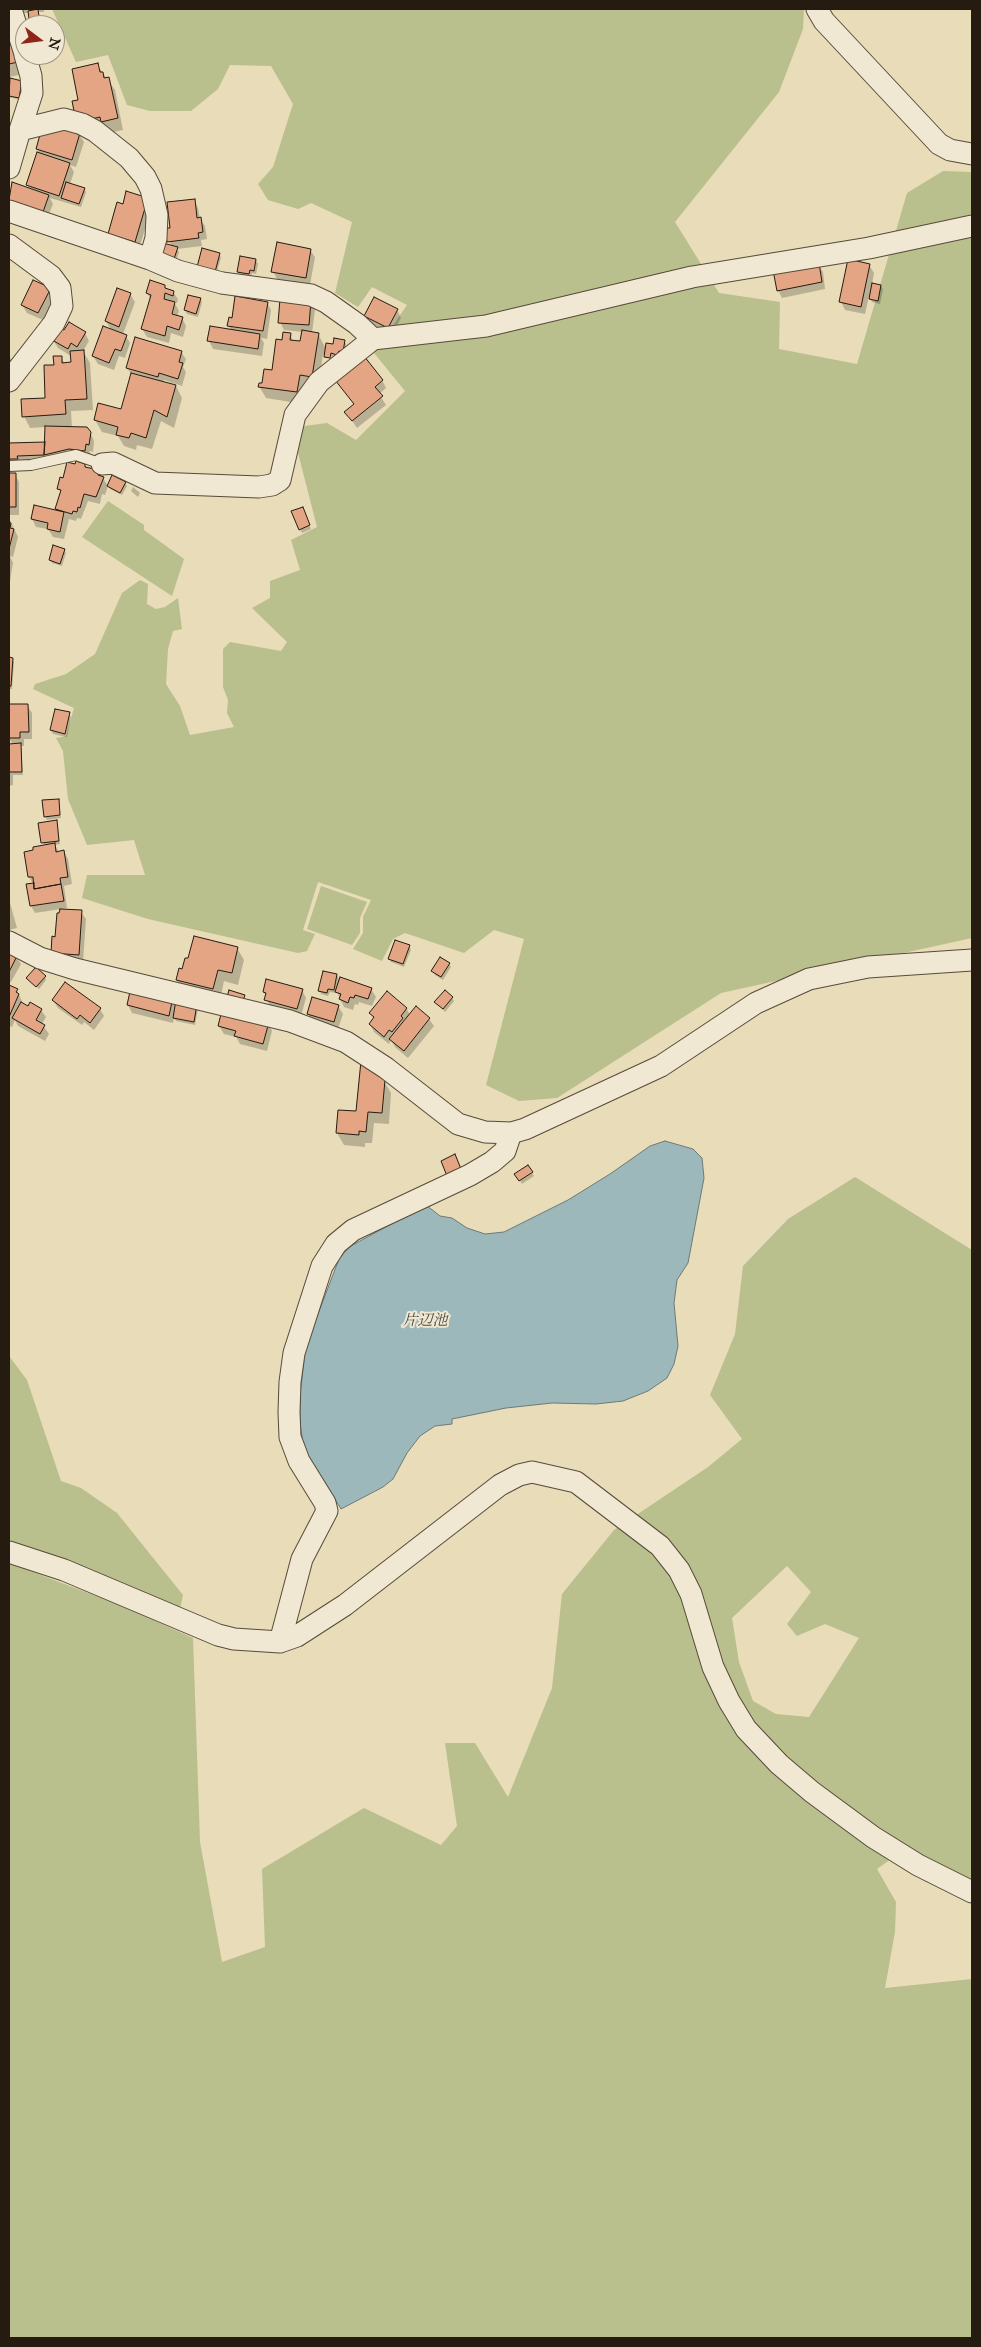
<!DOCTYPE html>
<html>
<head>
<meta charset="utf-8">
<style>
  body { margin:0 }
  #map { position:relative; width:981px; height:2347px; overflow:hidden; background:#e8dcb9; font-family:"IM FELL Great Primer",serif }
  canvas { display:block }
  .frame { position:absolute; inset:0; border:10px solid #251b10; pointer-events:none }
  .north { position:absolute; left:15px; top:15px; width:50px; height:50px; box-sizing:border-box; background:#f0e8d2; border:1px solid #9f9684; border-radius:50%; rotate:105deg; font-size:14px; font-weight:700; line-height:20px; text-align:center; color:#251b10 }
  .north::after { content:''; display:block; margin:auto; width:18px; height:22px; background:#8f2418; clip-path:polygon(50% 0,100% 100%,50% 72%,0 100%) }
</style>
</head>
<body>
<div id="map">
<canvas width="981" height="2347"></canvas>
<div class="frame"></div>
<div class="north">N</div>
</div>
<script>
const context = document.querySelector('canvas').getContext('2d');
context.lineJoin = 'round';
function fillPath(path, color) { context.fillStyle = color; context.fill(path, 'evenodd'); }
const shape = rows => new Path2D(rows.map(r => 'M' + r).join(''));
function strokePath(path, color, width, dash) { context.strokeStyle = color; context.lineWidth = width; context.lineCap = dash ? 'butt' : 'round'; context.setLineDash(dash || []); context.stroke(path); }
function drawText(font, color, halo, rows, align = 'center') {
  context.font = font + ' "IM FELL Great Primer","Noto Serif JP",serif'; context.lineWidth = 4; context.setLineDash([]); context.textBaseline = 'middle'; context.strokeStyle = halo; context.fillStyle = color; for (const [text, x, y, turn = 0] of rows) {
    context.save(); context.translate(x, y); context.rotate((+turn || 0) * Math.PI / 180); context.textAlign = isNaN(turn) ? turn : align; if (halo) context.strokeText(text, 0, 0); context.fillText(text, 0, 0); context.restore();
  }
}
const green = shape([
  [52,9,804,9,803,29,779,92,675,222,719,293,780,302,779,349,857,364,907,193,943,171,972,172,972,938,721,993,557,1098,519,1101,486,1085,524,939,494,930,464,953,405,933,393,939,382,961,353,949,363,933,363,917,371,900,318,882,303,930,315,934,307,951,298,953,148,919,82,898,87,875,145,875,134,840,87,845,68,799,63,751,56,738,66,736,74,708,33,689,35,684,66,674,95,654,122,593,140,580,148,584,147,604,156,609,165,607,178,598,182,629,173,631,168,649,166,684,180,706,190,735,234,727,227,713,228,700,223,687,223,649,230,642,281,651,287,642,252,608,270,598,270,581,300,570,291,540,317,527,296,445,304,426,327,423,356,440,405,391,374,353,407,305,372,287,358,307,335,293,352,222,311,203,298,209,268,200,258,184,273,167,293,104,271,66,230,65,218,89,191,111,150,111,127,105,108,55,76,62],
  [108,501,144,525,144,530,184,559,172,596,82,537],
  [321,886,367,902,360,918,360,933,352,945,307,929],
  [855,1177,972,1250,972,1885,905,1849,877,1869,896,1902,895,1932,885,1988,972,1979,972,2338,9,2338,9,1563,120,1605,193,1638,200,1842,222,1962,265,1947,262,1869,364,1808,441,1845,457,1826,445,1743,475,1743,508,1797,552,1688,562,1594,614,1530,708,1467,742,1439,710,1395,735,1334,743,1266,788,1219],
  [787,1566,811,1592,787,1624,797,1636,825,1624,859,1638,809,1717,776,1714,753,1701,739,1662,732,1618],
  [9,1356,27,1380,61,1481,81,1488,117,1513,183,1595,180,1609,9,1545]
]);
const water = shape([
  [665,1141,693,1149,702,1158,704,1178,688,1263,677,1280,674,1303,678,1346,674,1364,667,1378,648,1391,623,1401,596,1404,552,1403,506,1408,452,1419,452,1424,435,1426,420,1436,407,1453,393,1479,383,1487,341,1509,304,1449,300,1424,300,1395,305,1353,318,1314,339,1259,349,1247,426,1205,440,1216,452,1218,467,1228,485,1234,504,1232,568,1200,610,1174,650,1146,665,1141]
]);
const shadow = shape([
  [20,9,44,9,44,12,39,12,40,21,32,22,29,13,22,13],
  [9,20,24,74,9,77],
  [97,65,115,90,123,130,109,133,90,132,80,101],
  [11,80,23,85,20,100,9,97],
  [79,134,84,142,76,167,70,165,74,172,70,184,84,189,86,192,81,207,50,198,53,204,47,219,9,201,12,183,30,189,27,184,40,154,37,149],
  [194,200,198,208,200,219,205,226,207,239,201,240,202,246,177,249,179,252,176,262,159,257,171,246,167,230,172,229],
  [123,205,152,206,139,249,114,241],
  [310,250,315,257,310,285,277,279,273,271],
  [219,254,221,258,216,275,200,271],
  [256,260,258,264,256,274,252,273,251,277,240,275,238,272],
  [818,265,823,272,825,289,782,298,778,290],
  [869,265,874,273,872,284,881,286,883,289,880,304,872,302,869,296,865,314,845,310,841,302],
  [164,286,167,290,173,292,178,299,177,303,174,302,179,311,177,317,182,318,186,326,183,337,171,333,169,343,147,337,142,329,151,300,147,293],
  [50,289,54,296,43,320,27,313,22,305],
  [130,294,135,302,123,334,126,336,130,343,125,358,119,356,114,370,98,364,93,356,111,330,106,321],
  [200,299,202,302,198,317,187,314,185,310],
  [310,302,315,310,312,333,318,334,326,349,344,341,346,344,345,355,339,357,326,356,326,358,323,354,318,388,303,404,266,398,259,386,273,371,283,341,290,335,294,342,301,343,303,332,284,330,280,322],
  [267,303,271,310,267,339,261,338,264,343,262,356,213,349,209,341,231,331,229,326,233,319],
  [397,310,401,318,392,335,370,324,366,316],
  [65,332,85,333,89,341,83,351,90,363,93,410,71,411,72,428,90,432,94,441,93,452,90,451,89,458,9,467,9,444,46,443,46,427,30,428,24,416,47,399,55,366,61,357,65,364,72,363,71,356,58,348,53,340],
  [181,352,186,359,183,367,186,372,182,386,164,380,163,383,176,386,182,398,174,428,161,421,152,449,137,445,136,450,124,446,118,436,102,432,95,420,122,411,132,375,127,368],
  [9,356,17,369,9,379],
  [382,380,386,388,379,394,386,405,357,428,346,412],
  [85,465,87,469,98,471,103,478,108,486,105,495,102,494,100,504,88,501,81,519,77,518,76,521,69,519,64,539,53,537,48,529,36,527,32,519,56,512,61,493,59,488,63,479],
  [9,474,15,474,19,482,19,515,9,515],
  [125,483,127,486,122,495,110,489,108,486],
  [133,487,140,493,138,497,131,491],
  [304,512,311,529,302,533,300,529],
  [9,518,18,537,13,557,10,556,13,563,10,581],
  [64,550,66,553,62,566,52,563,50,560],
  [9,659,12,659,14,662,12,689,9,689],
  [9,705,27,705,32,713,32,739,24,739,24,746,21,746,23,775,13,775,13,785,9,786,9,745,13,745,9,738],
  [69,714,71,717,67,737,53,734,51,730],
  [58,800,61,818,47,820,45,816],
  [56,821,60,844,55,845,59,852,64,852,68,859,72,884,64,886,67,908,61,909,81,912,86,919,83,962,56,960,56,938,61,909,35,913,31,906,33,884,29,877,35,851,44,846,39,824],
  [9,899,17,928,9,930],
  [409,946,411,950,404,967,391,962,389,958],
  [237,948,244,960,238,985,224,981,220,1000,184,992,177,980,183,970],
  [9,953,16,957,21,964,11,982,9,981],
  [449,964,451,967,443,980,435,975,433,971],
  [337,975,340,981,371,989,376,997,372,1006,359,1002,358,1005,355,1004,353,1010,344,1007,336,990,335,993,330,992,328,996,321,994,320,991],
  [45,977,46,980,39,989,30,981],
  [9,986,17,990,23,1004,29,1007,41,1010,46,1017,42,1024,49,1034,45,1041,18,1026,15,1020,12,1027,9,1026],
  [302,990,306,998,301,1016,270,1007,264,992],
  [173,998,198,1009,195,1025,176,1021,174,1018,173,1023,132,1013,128,1005],
  [452,998,454,1001,445,1012,436,1002],
  [53,1000,100,1009,104,1016,94,1030,84,1022,82,1025,58,1008],
  [338,1006,343,1014,338,1029,313,1021,308,1014],
  [406,1008,410,1015,429,1019,434,1026,408,1058,395,1047,391,1040,389,1044,374,1032,370,1024,374,1019,371,1013],
  [268,1023,272,1031,267,1051,240,1044,236,1037,224,1034,219,1026],
  [384,1081,391,1093,389,1124,374,1123,372,1143,365,1143,365,1147,344,1145,337,1133],
  [528,1166,534,1176,522,1184,516,1174]
]);
const building = shape([
  [38,9,39,17,29,19,28,11,38,9],
  [9,23,18,62,9,64,9,23],
  [98,63,100,72,103,72,104,78,109,77,118,118,101,122,100,117,82,121,75,116,72,101,78,100,72,69,98,63],
  [10,78,22,81,19,98,9,96,10,78],
  [58,126,80,133,72,160,36,149,41,131,58,126],
  [37,152,70,163,59,196,26,185,37,152],
  [12,182,49,195,43,212,9,200,12,182],
  [66,182,85,188,79,204,61,198,66,182],
  [126,191,148,198,135,242,108,234,117,202,123,204,126,191],
  [195,199,197,218,201,217,203,232,198,233,199,238,167,242,165,228,170,228,167,202,195,199],
  [159,242,178,247,174,259,156,254,159,242],
  [277,242,311,249,306,278,271,272,277,242],
  [202,248,220,253,215,272,197,267,202,248],
  [240,256,256,259,254,271,250,270,249,274,237,272,240,256],
  [848,259,870,264,861,307,839,302,848,259],
  [819,263,822,282,777,291,773,270,819,263],
  [33,280,51,288,38,313,21,305,33,280],
  [150,280,165,285,165,288,174,291,173,296,165,293,164,299,175,302,172,314,183,317,179,330,167,326,165,336,141,329,151,295,146,293,150,280],
  [872,283,881,285,878,301,869,299,872,283],
  [117,288,131,293,119,327,105,321,117,288],
  [188,295,201,298,196,314,184,310,188,295],
  [235,296,268,302,263,331,227,326,229,317,232,318,235,296],
  [374,297,398,309,388,328,364,316,374,297],
  [280,299,311,301,309,325,278,323,280,299],
  [69,322,86,332,77,347,71,343,68,349,52,340,59,327,64,330,69,322],
  [103,326,127,335,121,351,115,349,109,363,92,356,103,326],
  [210,326,260,334,258,349,207,341,210,326],
  [302,330,319,333,312,377,300,375,297,392,258,387,259,383,262,383,264,369,272,370,276,339,282,340,283,332,291,333,290,340,300,341,302,330],
  [135,337,182,351,179,362,183,363,178,379,159,373,158,377,126,368,135,337],
  [334,338,345,340,343,352,339,351,337,355,331,353,330,358,324,357,326,343,333,344,334,338],
  [84,350,87,399,65,400,66,414,22,417,21,399,45,398,44,365,54,365,53,356,62,356,62,363,71,362,70,351,84,350],
  [364,356,383,380,375,387,383,396,352,421,344,412,354,404,335,380,364,356],
  [131,373,176,385,167,417,154,410,146,438,131,433,129,438,116,435,118,427,94,420,98,403,121,409,131,373],
  [45,426,87,427,91,432,89,445,86,444,85,451,69,449,44,455,45,426],
  [45,442,44,455,17,456,18,459,9,459,9,443,45,442],
  [76,461,85,464,85,467,99,470,98,475,104,477,96,497,84,494,80,508,78,507,77,512,73,511,72,514,55,509,61,490,57,489,60,477,63,478,67,462,75,464,76,461],
  [9,473,16,473,16,507,9,507,9,473],
  [112,475,126,482,120,493,107,486,112,475],
  [34,505,64,512,60,532,47,529,48,523,31,519,34,505],
  [303,507,310,525,299,530,291,511,303,507],
  [9,522,11,523,10,528,14,529,9,549,9,522],
  [53,545,65,549,60,564,49,560,53,545],
  [9,657,13,658,11,686,9,686,9,657],
  [9,704,28,704,29,732,20,732,20,738,9,738,9,704],
  [55,709,70,712,65,734,50,730,55,709],
  [21,743,22,772,9,772,9,744,21,743],
  [59,799,60,815,44,817,42,800,59,799],
  [57,820,59,841,41,843,38,823,57,820],
  [55,843,56,852,64,850,68,877,60,878,61,884,34,889,33,877,28,877,24,852,33,850,33,847,55,843],
  [34,883,34,889,61,884,64,901,30,906,26,884,34,883],
  [60,909,82,910,79,955,51,953,52,936,55,937,57,913,59,913,60,909],
  [194,936,238,947,232,973,218,970,213,989,176,980,179,968,182,969,185,958,188,958,194,936],
  [395,940,410,945,403,964,388,959,395,940],
  [9,951,17,956,9,972,9,951],
  [440,957,450,963,441,977,431,971,440,957],
  [36,967,46,976,36,987,26,978,36,967],
  [323,971,337,974,334,990,328,989,327,993,318,991,323,971],
  [340,977,372,988,368,999,355,995,354,998,350,997,348,1003,339,999,341,994,335,992,340,977],
  [266,979,303,989,297,1009,264,1000,266,993,263,992,266,979],
  [65,982,101,1008,90,1023,80,1015,77,1019,52,1000,65,982],
  [9,985,18,989,16,992,19,994,9,1017,9,985],
  [131,987,173,997,169,1016,127,1005,131,987],
  [229,990,245,995,243,1001,227,997,229,990],
  [445,990,453,997,443,1009,434,1002,445,990],
  [387,991,407,1008,401,1016,403,1018,392,1032,389,1030,384,1037,369,1024,374,1017,369,1013,387,991],
  [312,997,339,1005,334,1022,307,1014,312,997],
  [176,1000,197,1004,194,1022,173,1018,176,1000],
  [21,1002,28,1006,30,1002,42,1009,36,1020,45,1025,40,1034,12,1018,21,1002],
  [416,1006,430,1018,404,1051,389,1039,416,1006],
  [222,1010,269,1022,263,1044,234,1036,236,1031,218,1026,222,1010],
  [361,1061,385,1080,382,1113,368,1112,366,1132,359,1131,359,1135,336,1133,338,1110,356,1111,361,1061],
  [455,1154,461,1169,447,1176,441,1161,455,1154],
  [528,1165,533,1172,519,1181,514,1174,528,1165]
]);
const service = shape([
  [9,466,31,465,76,455,102,464]
]);
const minor = shape([
  [11,9,25,54],
  [817,9,824,21,939,144,950,150,972,154],
  [25,55,31,76,32,93,20,130,64,119,82,124,95,131,129,158,145,177,151,189,157,215,156,238,150,259],
  [9,168,20,130],
  [9,211,150,259,178,271,222,283,311,295,326,302,357,324,373,339,486,326,692,277,869,248,972,226],
  [9,245,51,276,60,288,62,306,54,323,9,381],
  [102,464,113,463,155,483,259,487,272,485,280,480,295,415,319,382,373,339],
  [9,942,40,958,75,969,290,1021,346,1042,386,1068,458,1124,485,1132,511,1133,525,1129,661,1066,756,1003,809,979,868,967,972,960],
  [9,1552,64,1570,218,1635,234,1639,280,1642,297,1636,345,1605,500,1485,519,1475,532,1472,576,1482,660,1546,679,1570,691,1594,713,1667,729,1701,746,1729,779,1764,812,1792,873,1837,918,1865,972,1892],
  [280,1642,302,1559,327,1511,325,1503,299,1461,290,1437,289,1412,290,1382,294,1353,322,1266,336,1244,353,1230,470,1175,492,1162,505,1151,511,1133]
]);
const waterNames = [
  ["片辺池",425,1321]
];
fillPath(green, '#b9bf8d');
fillPath(water, '#9db8bb');
strokePath(water, '#6d7977', 1);
fillPath(shadow, '#0003');
fillPath(building, '#e4a585');
strokePath(building, '#251b10', 1);
strokePath(service, '#564b3a', 12);
strokePath(minor, '#564b3a', 23);
strokePath(service, '#f0e8d2', 10);
strokePath(minor, '#f0e8d2', 21);
drawText('italic 15px', '#494a43', '#f0e8d2', waterNames);
</script>
</body>
</html>
